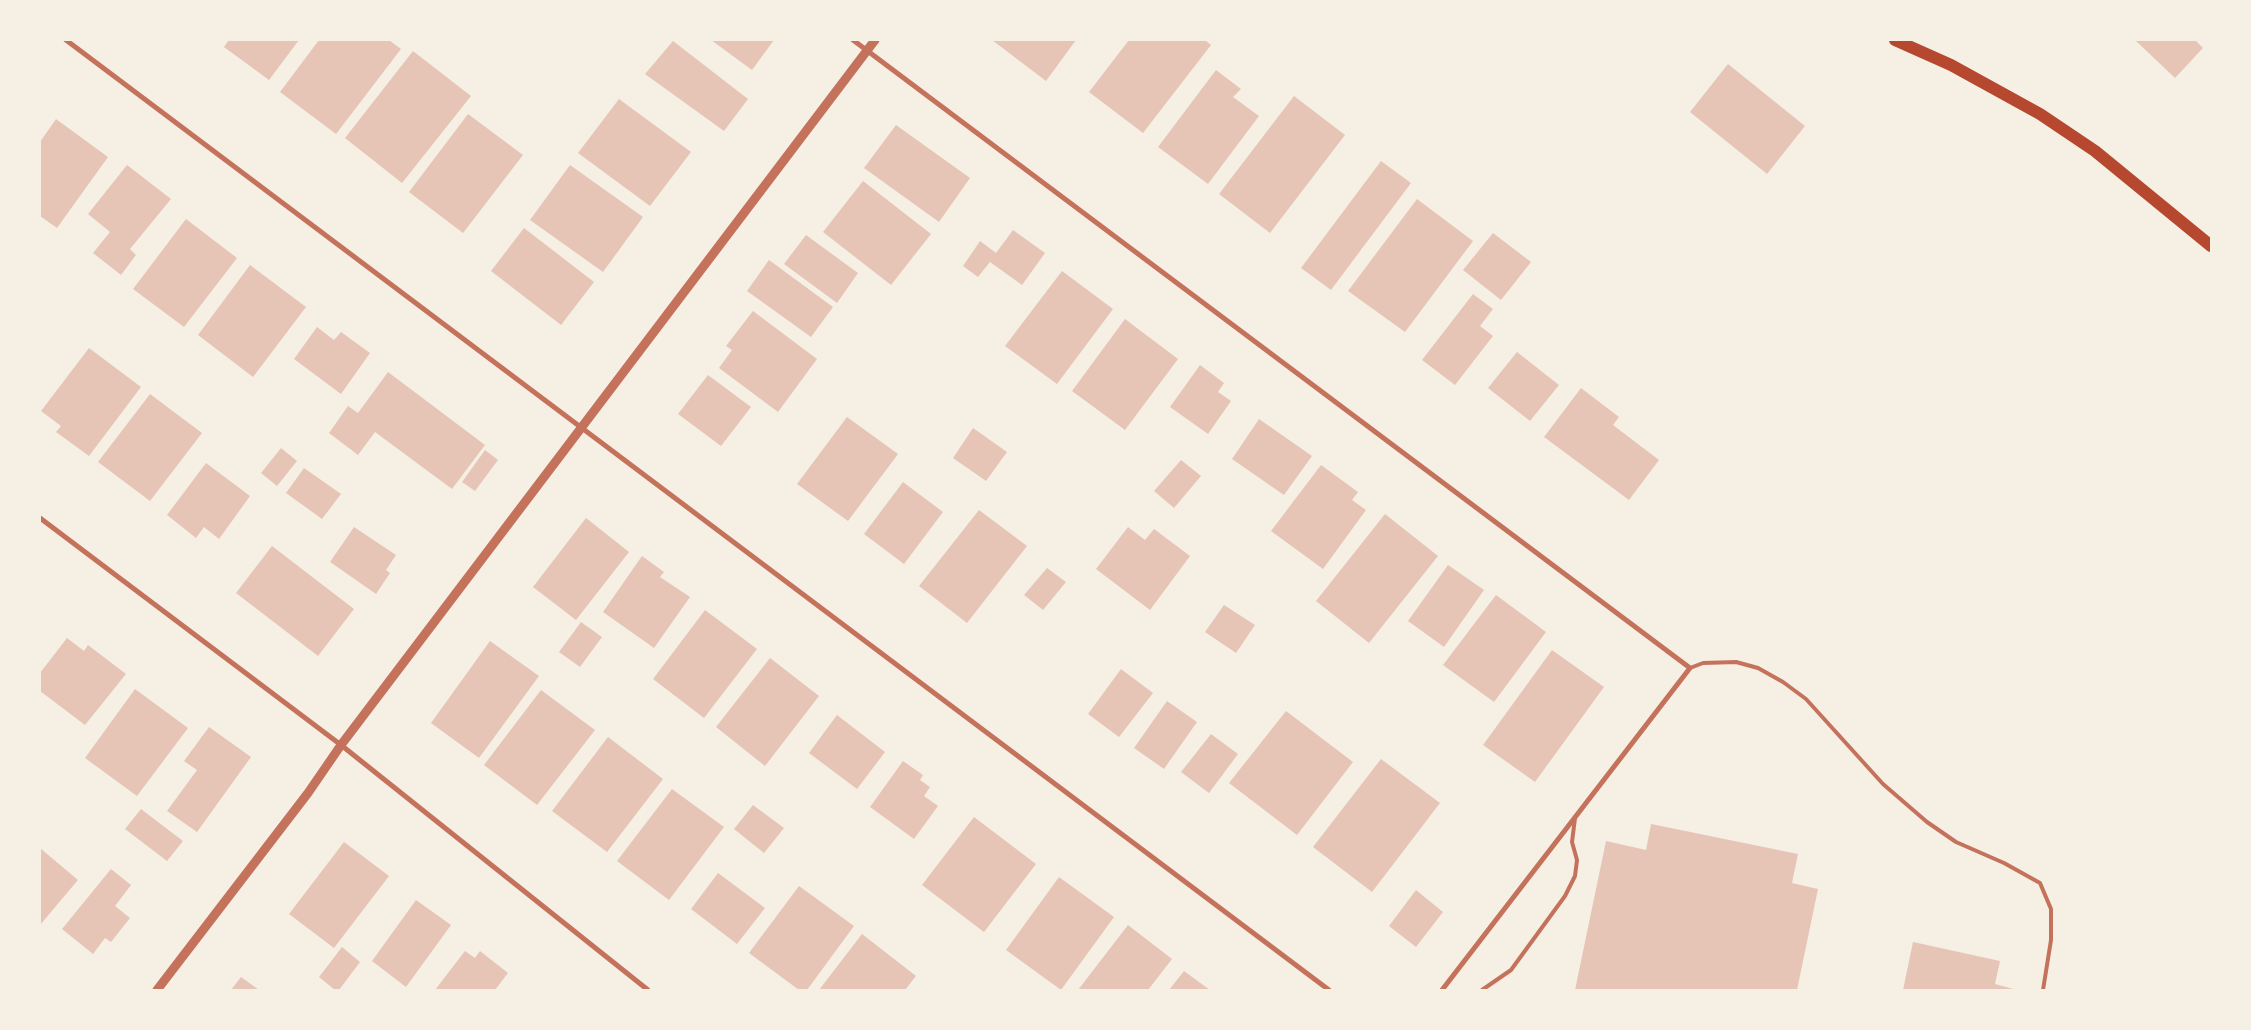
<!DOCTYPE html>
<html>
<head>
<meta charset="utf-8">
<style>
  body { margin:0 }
  #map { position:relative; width:2251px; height:1030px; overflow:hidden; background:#f6efe4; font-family:Merriweather,serif }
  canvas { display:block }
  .frame { position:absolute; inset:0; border:41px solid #f6efe4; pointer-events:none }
</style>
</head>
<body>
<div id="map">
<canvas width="2251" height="1030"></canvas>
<div class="frame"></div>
</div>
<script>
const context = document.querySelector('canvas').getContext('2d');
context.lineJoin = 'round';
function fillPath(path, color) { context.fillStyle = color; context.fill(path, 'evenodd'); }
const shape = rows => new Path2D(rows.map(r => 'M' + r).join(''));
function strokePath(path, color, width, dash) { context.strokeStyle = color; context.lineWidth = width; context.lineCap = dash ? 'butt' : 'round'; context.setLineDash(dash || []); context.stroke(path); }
const building = shape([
  [229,40,299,40,269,80,224,47],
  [319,40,389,40,401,49,336,134,280,92],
  [711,40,774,40,752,70],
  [992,40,1076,40,1046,81],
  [1129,40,1205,40,1211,45,1143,133,1089,92],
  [2135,40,2195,40,2203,48,2175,78],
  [673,41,748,99,724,131,645,74],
  [413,51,471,96,402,183,345,138],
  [1728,64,1805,126,1767,174,1690,112],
  [1216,70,1241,89,1233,97,1259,116,1208,184,1158,147],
  [1294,96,1345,135,1270,233,1219,194],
  [619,99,691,152,650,206,578,153],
  [468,114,523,155,463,233,409,192],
  [56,119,108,157,57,228,40,216,40,142],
  [896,125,970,178,939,222,864,168],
  [1381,161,1411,183,1331,290,1301,268],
  [127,165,171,199,130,249,136,255,121,275,93,253,110,232,88,214],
  [570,165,643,217,603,272,530,220],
  [863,181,931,234,891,285,823,232],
  [1417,199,1473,241,1405,332,1348,291],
  [186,219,237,258,184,327,133,289],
  [524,228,594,282,561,325,491,271],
  [1013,230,1045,253,1022,285,990,262,978,277,963,266,980,241,996,253],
  [1493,233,1531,262,1501,300,1463,270],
  [806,235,858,273,837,303,784,264],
  [769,260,833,307,811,337,747,291],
  [250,265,306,307,253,377,198,335],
  [1062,271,1113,309,1057,384,1005,346],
  [1473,294,1493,309,1480,326,1493,336,1455,385,1422,360],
  [753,311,817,359,778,412,719,368,732,350,726,346],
  [1125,319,1178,359,1125,430,1072,391],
  [317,327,334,340,341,332,370,353,341,394,294,359],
  [89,348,141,387,89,456,56,432,61,426,41,411],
  [1517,352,1559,385,1530,421,1488,388],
  [1200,365,1224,383,1218,392,1231,401,1208,434,1170,407],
  [388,372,485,445,452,489,375,432,358,455,329,433,348,406,358,413],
  [708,375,751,407,721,446,678,414],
  [1581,388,1619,417,1613,425,1659,460,1629,500,1544,437],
  [150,394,202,433,150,501,98,462],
  [847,417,898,454,848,521,797,484],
  [1259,419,1312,456,1284,495,1232,459],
  [973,428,1007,452,986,481,953,458],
  [281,448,297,461,277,486,261,473],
  [485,450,498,460,475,491,462,482],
  [1181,460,1201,476,1174,508,1154,491],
  [206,463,250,496,219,539,204,527,196,538,167,515],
  [1321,465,1358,492,1352,500,1366,510,1323,569,1271,531],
  [304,468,341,494,322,519,286,493],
  [903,482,943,512,904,564,864,534],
  [979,510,1027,546,967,623,919,586],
  [1385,514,1438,556,1369,643,1316,601],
  [586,518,629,552,576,620,533,587],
  [354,527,396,555,386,570,390,573,376,594,330,562],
  [1128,527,1145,540,1154,529,1190,556,1150,610,1096,569],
  [272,546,354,609,318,656,236,593],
  [642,556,664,572,660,577,690,597,654,648,603,612],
  [1448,565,1484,590,1444,647,1408,621],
  [1047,568,1066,582,1043,610,1024,595],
  [1496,595,1546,632,1494,702,1443,665],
  [1224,605,1255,625,1236,653,1205,632],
  [705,610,757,649,704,718,653,679],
  [581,622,602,637,580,667,559,652],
  [67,638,84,651,88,645,126,674,85,725,40,691,40,673],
  [490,641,539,676,479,758,431,723],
  [1552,650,1604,687,1535,782,1483,745],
  [770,658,819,696,765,766,716,727],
  [1121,669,1153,693,1119,737,1088,714],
  [135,689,188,728,137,796,85,758],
  [541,690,595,730,537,805,484,765],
  [1167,701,1197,722,1164,769,1134,748],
  [1286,711,1353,762,1297,835,1229,783],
  [837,715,885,752,857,789,809,753],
  [209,727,251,757,197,832,167,811,197,770,184,761],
  [1211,734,1238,754,1209,793,1181,772],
  [608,737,663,779,607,852,552,811],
  [1381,759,1440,803,1372,892,1313,847],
  [903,761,923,775,920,780,930,787,924,796,938,806,914,839,870,807],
  [672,789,724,827,669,900,617,861],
  [753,805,784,828,764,853,734,829],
  [141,809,183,841,167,861,125,829],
  [974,817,1036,864,984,932,922,885],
  [1651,824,1798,854,1792,883,1818,889,1797,990,1575,990,1606,841,1646,850],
  [344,842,389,876,334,948,289,914],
  [40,848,78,880,40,925],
  [111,869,131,885,115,906,130,918,111,942,105,938,93,954,62,929],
  [718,873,765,908,737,944,691,909],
  [1059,877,1114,917,1061,990,1006,950],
  [799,886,854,926,807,990,799,990,749,953],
  [1416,890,1443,912,1416,947,1389,926],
  [416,900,451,925,406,987,372,961],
  [1128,925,1172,959,1148,990,1078,990],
  [862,934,916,976,905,990,819,990],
  [1913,942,2000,961,1995,984,2017,990,1903,990],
  [342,947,360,962,339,990,335,990,319,977],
  [465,951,475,958,480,951,508,973,495,990,435,990],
  [1184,971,1210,990,1169,990],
  [241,977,259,990,231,990]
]);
const service = shape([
  [1690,668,1703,663,1736,662,1758,668,1783,682,1806,699,1883,784,1927,822,1956,842,2004,863,2040,883,2051,909,2051,940,2043,990],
  [1482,990,1511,970,1565,896,1575,876,1577,860,1572,842,1575,818]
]);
const minor = shape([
  [66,40,1329,990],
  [853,40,1690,668,1442,990],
  [40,518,341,745,648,990]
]);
const tertiary = shape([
  [157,990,308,793,341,745,875,40]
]);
const primary = shape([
  [1895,40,1951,65,2040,114,2095,151,2211,246]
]);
fillPath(building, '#e6c5b7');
strokePath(service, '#c5725c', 4);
strokePath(minor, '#c5725c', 5);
strokePath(tertiary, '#c5725c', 9);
strokePath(primary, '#b5482f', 12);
</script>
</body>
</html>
